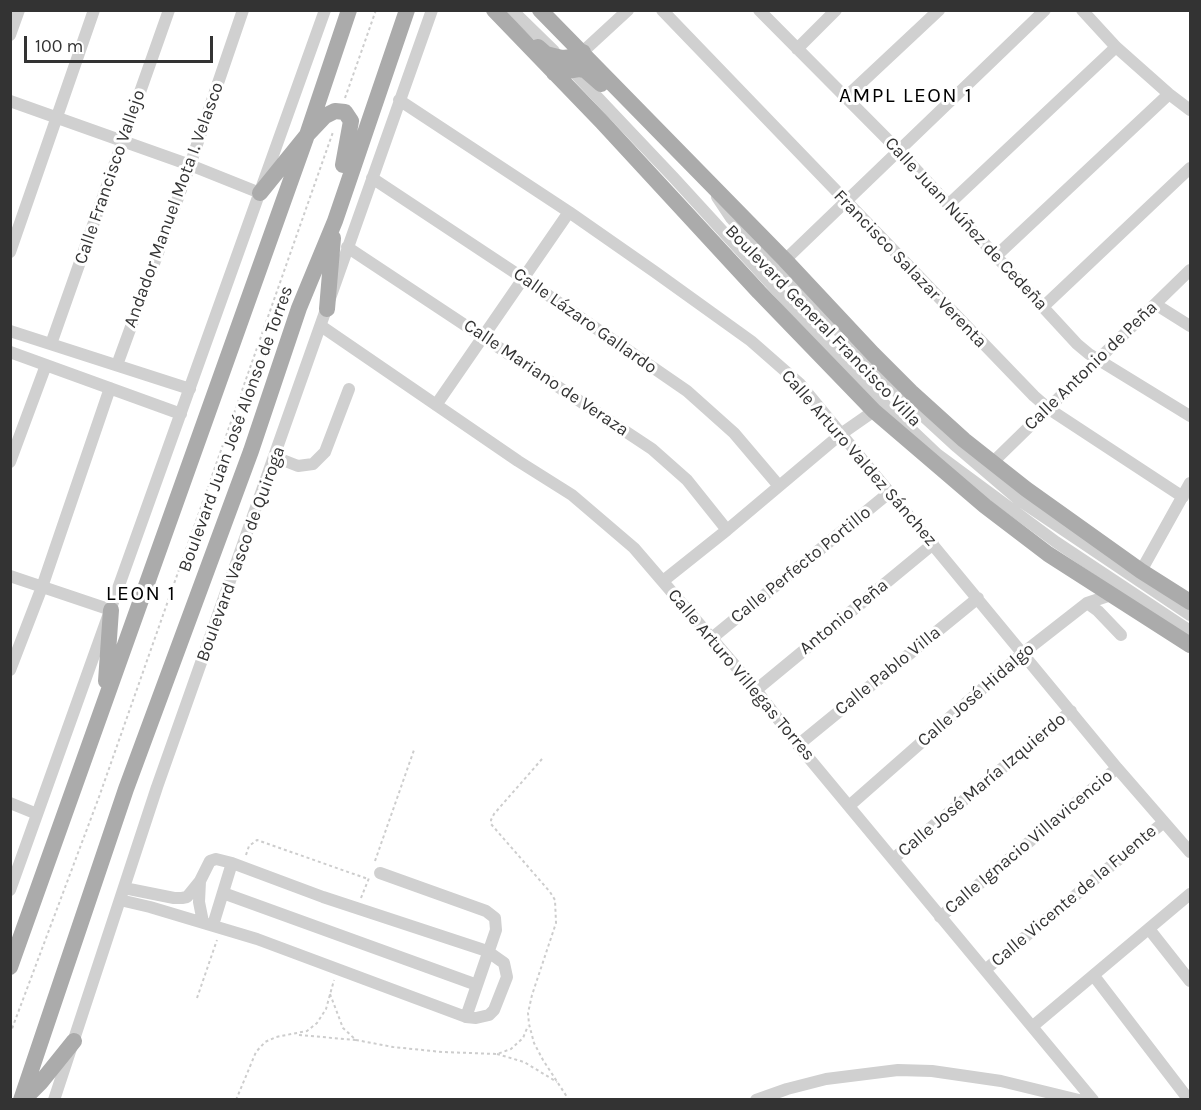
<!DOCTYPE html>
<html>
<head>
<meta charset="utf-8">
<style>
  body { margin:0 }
  #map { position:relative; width:1201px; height:1110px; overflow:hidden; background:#fff; font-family:Karla,sans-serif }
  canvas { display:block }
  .frame { position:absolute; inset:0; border:12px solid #333; pointer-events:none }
  .scale { position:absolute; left:24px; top:36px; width:189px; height:27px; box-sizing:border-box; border:3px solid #333; border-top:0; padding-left:8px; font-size:18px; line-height:21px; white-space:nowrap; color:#333; -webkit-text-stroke:4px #fff; paint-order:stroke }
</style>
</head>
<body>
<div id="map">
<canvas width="1201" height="1110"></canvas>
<div class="frame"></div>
<div class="scale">100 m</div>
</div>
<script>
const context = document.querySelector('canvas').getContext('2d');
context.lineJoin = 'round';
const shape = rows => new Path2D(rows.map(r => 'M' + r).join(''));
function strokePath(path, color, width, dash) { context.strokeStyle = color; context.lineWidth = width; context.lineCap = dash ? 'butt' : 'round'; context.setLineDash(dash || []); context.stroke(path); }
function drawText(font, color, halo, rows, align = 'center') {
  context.font = font + ' Karla,sans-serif'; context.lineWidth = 6; context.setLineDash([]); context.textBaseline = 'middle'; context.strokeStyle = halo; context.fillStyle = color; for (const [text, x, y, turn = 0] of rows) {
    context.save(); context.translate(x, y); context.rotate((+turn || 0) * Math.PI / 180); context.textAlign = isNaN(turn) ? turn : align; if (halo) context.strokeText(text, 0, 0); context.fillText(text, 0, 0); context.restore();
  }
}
const path = shape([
  [345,98,376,10],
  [542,759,494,814,491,820,491,824,550,892,555,900,556,923,532,995,528,1013,529,1024,534,1043,543,1060,569,1100],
  [246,855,249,846,257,840,368,879],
  [375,861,414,750],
  [361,898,369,878],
  [330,994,343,1028,356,1040,393,1047,442,1052,497,1054,511,1049,523,1038,528,1026],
  [197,998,217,940],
  [10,1034,99,797,333,132],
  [299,1035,356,1040],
  [497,1054,524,1062,557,1082],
  [236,1100,256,1052,265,1042,276,1037,307,1031,317,1023,326,1009,334,980]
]);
const minor = shape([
  [512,10,554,51],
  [662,10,1034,396,1049,409,1183,497],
  [759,10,899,151,1077,344,1089,354,1190,416],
  [1082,10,1116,47,1169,94,1190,110],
  [10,35,19,10],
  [797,49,836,10],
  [577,57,628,10],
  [568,66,674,178,858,379,937,454,1056,542,1190,631],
  [845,98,939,10],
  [399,100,569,212,655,272,751,341,800,384,1117,768,1190,852],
  [10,101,190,165,260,193],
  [372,178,523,278,687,391,734,433,779,486],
  [717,197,731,218,743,231,897,392,957,447,1019,500,1190,615],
  [949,204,1116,47],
  [347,247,652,449,687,480,727,530],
  [10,252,94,10],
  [996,256,1169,94],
  [785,260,1045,10],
  [1155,304,1190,326],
  [1044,306,1190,168],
  [321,326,518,461,572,495,634,548,756,690,798,745,1093,1100],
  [10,331,190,389],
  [51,344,169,10],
  [10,352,181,414],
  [117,365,190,165,243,10],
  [436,405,569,212],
  [275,457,298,466,313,464,325,452,349,389],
  [10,462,46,365],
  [992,463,1190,270],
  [1141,571,1190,483],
  [10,576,111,610],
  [663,581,727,530,841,434,874,411],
  [1087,603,1098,611,1121,635],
  [712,638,890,492],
  [10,670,42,587,110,388],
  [756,690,933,544],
  [798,745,978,598],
  [10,803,37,814],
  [849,806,1023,653,1087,603,1111,595],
  [893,859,1071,711],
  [380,873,486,911,495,918,496,930,466,1017],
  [200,881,199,902,203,922],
  [10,890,325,10],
  [223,893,477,985],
  [120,900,150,907,257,939,466,1017,476,1018,489,1015,494,1010,507,977,504,963,487,951,323,897,232,863,216,859,210,861,200,881,187,897,182,898,174,898,124,888],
  [940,917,1117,768],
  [213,925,232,863],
  [1149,929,1190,981],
  [985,970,1164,822],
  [1094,976,1189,1100],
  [1033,1026,1190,894],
  [54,1100,157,787,432,10],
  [756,1100,787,1089,826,1079,898,1070,932,1071,1001,1081,1079,1100]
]);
const major = shape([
  [494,10,602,122,759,292,874,411,985,506,1048,554,1190,645],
  [540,10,785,260,873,354,911,392,964,440,1026,489,1141,571,1190,602],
  [538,47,546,54,562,58,573,57,583,52],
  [554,73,579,69,585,70,601,84],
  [260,193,307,135,325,116,335,111,345,112,351,121,343,165],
  [327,309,333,238],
  [106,681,111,610],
  [10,967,307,135,349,10],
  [21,1100,126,789,251,451,299,308,335,221,407,10],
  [23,1100,41,1082,74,1041]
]);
const streetNames = [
  ["Calle Francisco Vallejo",110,177,-71],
  ["Andador Manuel Mota I. Velasco",174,205,-70],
  ["Calle Juan Núñez de Cedeña",966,224,47],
  ["Francisco Salazar Verenta",910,269,46],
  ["Calle Lázaro Gallardo",585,321,35],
  ["Boulevard General Francisco Villa",823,326,46],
  ["Calle Antonio de Peña",1091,366,-44],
  ["Calle Mariano de Veraza",546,378,34],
  ["Boulevard Juan José Alonso de Torres",236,429,-70],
  ["Calle Arturo Valdez Sánchez",859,458,49],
  ["Boulevard Vasco de Quiroga",241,554,-70],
  ["Calle Perfecto Portillo",801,565,-39],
  ["Antonio Peña",844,617,-39],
  ["Calle Pablo Villa",888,671,-39],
  ["Calle Arturo Villegas Torres",741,675,50],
  ["Calle José Hidalgo",976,695,-41],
  ["Calle José María Izquierdo",982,785,-40],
  ["Calle Ignacio Villavicencio",1029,842,-40],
  ["Calle Vicente de la Fuente",1074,896,-40]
];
const quarterNames = [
  ["AMPL LEON 1",906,96],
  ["LEON 1",141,594]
];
strokePath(path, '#cdcdcd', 2, [3, 3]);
strokePath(minor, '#d0d0d0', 12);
strokePath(major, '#ababab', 16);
drawText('18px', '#333', '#fff', streetNames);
context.letterSpacing = '1.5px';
drawText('21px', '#000', '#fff', quarterNames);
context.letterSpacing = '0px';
</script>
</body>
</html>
